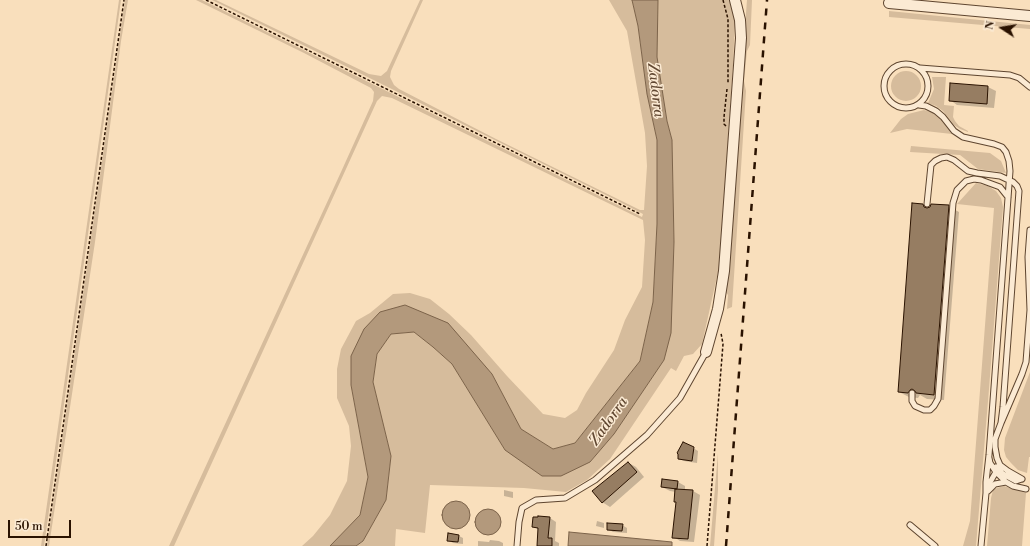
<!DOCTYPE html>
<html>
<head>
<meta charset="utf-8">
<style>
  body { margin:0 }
  #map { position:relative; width:1030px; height:546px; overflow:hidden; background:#f9dfbc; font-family:"Libre Bodoni",serif }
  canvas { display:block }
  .north { position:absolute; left:982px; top:8px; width:40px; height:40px; -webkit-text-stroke:3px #fbead3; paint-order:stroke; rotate:282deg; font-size:11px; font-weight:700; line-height:16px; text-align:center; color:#2a1200 }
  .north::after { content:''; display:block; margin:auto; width:14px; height:18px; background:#2a1200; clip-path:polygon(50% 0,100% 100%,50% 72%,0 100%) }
  .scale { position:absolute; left:8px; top:520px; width:63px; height:18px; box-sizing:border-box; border:2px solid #2a1200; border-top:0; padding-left:5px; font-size:12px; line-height:14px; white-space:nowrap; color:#2a1200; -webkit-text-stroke:3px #fbead3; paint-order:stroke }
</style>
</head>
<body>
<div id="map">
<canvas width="1030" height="546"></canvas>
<div class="north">N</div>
<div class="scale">50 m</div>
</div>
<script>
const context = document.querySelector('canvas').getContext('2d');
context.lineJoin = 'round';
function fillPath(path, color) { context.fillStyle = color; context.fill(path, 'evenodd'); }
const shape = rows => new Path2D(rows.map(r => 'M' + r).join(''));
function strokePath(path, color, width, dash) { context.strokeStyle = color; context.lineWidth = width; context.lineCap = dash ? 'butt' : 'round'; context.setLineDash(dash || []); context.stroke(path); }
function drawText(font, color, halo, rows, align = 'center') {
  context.font = font + ' "Libre Bodoni",serif'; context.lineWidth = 3; context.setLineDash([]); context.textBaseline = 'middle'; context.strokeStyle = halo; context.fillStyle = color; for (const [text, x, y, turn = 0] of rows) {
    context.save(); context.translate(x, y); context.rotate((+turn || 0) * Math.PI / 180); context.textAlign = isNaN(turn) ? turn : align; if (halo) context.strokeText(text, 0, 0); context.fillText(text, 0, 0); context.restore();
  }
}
const green = shape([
  [119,0,121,0,44,546,41,546],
  [125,0,128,0,121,41,95,242,49,546,47,546],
  [196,0,202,0,642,217,643,214,618,201,212,0,216,0,369,74,381,76,387,71,420,0,423,0,391,71,390,77,394,85,399,89,496,139,640,210,644,210,647,166,645,133,627,31,609,0,632,0,638,26,647,94,657,140,657,224,653,302,640,361,575,443,553,449,521,429,492,374,405,305,351,356,351,385,368,477,360,515,330,546,302,546,313,536,330,515,347,481,351,446,349,426,337,398,337,369,341,349,356,321,370,313,393,294,410,293,430,299,449,314,471,335,507,376,543,414,565,418,577,410,586,393,614,350,625,320,642,287,645,240,643,220,392,98,382,96,377,101,174,546,169,546,341,172,373,101,374,92,371,88,304,53],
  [658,0,729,0,735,19,733,66,720,263,702,344,693,354,684,356,676,371,671,368,610,459,587,480,566,492,524,488,430,485,425,533,396,529,395,546,356,546,363,541,386,500,391,456,373,382,377,354,391,334,414,332,433,347,452,364,505,450,590,462,614,434,664,360,672,287,674,242,672,140,667,121,657,57],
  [747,0,752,0,750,45,747,51,744,81,746,91,732,307,727,309,728,295,725,291],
  [889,11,1030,25,1030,29,889,17],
  '891 86a15 15 0 1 1 30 0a15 15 0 1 1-30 0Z',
  [932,77,946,77,944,105,954,106,953,117,955,121,959,126,968,131,968,132,960,129,954,125,943,111,936,106,928,103,934,89],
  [924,110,931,112,937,115,952,134,907,129,890,133,901,119,908,114],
  [911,146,990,153,1001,161,1006,173,978,169,960,155,910,152],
  [976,183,988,186,996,191,1001,198,1003,207,989,389,976,546,963,546,970,521,994,208,957,204],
  [1030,372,1030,457,1029,457,1027,473,1018,470,1011,463,1006,457,1004,450,1005,438],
  [718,453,718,490,714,546,710,546],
  [1004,486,1026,493,1022,546,987,546,991,498,993,490,997,488]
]);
const water = shape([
  [632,0,658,0,657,57,667,121,672,140,674,242,671,333,664,360,614,434,590,462,561,476,542,476,505,450,452,364,433,347,414,332,391,334,377,354,373,382,391,456,386,500,363,541,356,546,330,546,360,515,368,477,351,385,351,356,364,329,380,312,405,305,448,323,492,374,521,429,553,449,575,443,640,361,653,302,657,224,657,140,647,94,638,26,632,0],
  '442 515a14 14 0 1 1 28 0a14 14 0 1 1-28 0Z',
  '475 522a13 13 0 1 1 26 0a13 13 0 1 1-26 0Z',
  [569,532,672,542,672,546,568,546,569,532]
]);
const shadow = shape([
  [951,84,988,87,996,91,994,108,957,105,950,100],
  [923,205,929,208,948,206,959,212,944,400,927,399,920,395,918,398,909,397,899,392],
  [693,448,698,451,697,463,684,461,679,459],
  [629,463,636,467,644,477,610,507,602,502],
  [678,482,685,486,685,490,693,491,700,495,694,542,680,541,674,537,677,502,676,492,670,491,662,487],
  [504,490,513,492,513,498,504,496],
  [550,518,556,522,555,541,559,543,559,546,538,546,539,530,533,526],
  [597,521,604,523,604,528,596,526],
  [622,525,627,528,627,533,613,532,608,529],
  [459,536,463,538,463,544,453,543,448,540],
  [490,540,499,541,503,543,503,546,478,546,478,541,489,542]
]);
const building = shape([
  [950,83,988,86,987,104,949,101,950,83],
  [912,203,923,204,924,207,927,208,930,207,931,204,949,205,934,395,916,393,915,391,912,389,910,390,908,393,898,392,912,203],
  [683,442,694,447,692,461,678,459,678,454,677,453,683,442],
  [628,462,637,472,602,503,592,491,628,462],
  [662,479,678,481,677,489,661,487,662,479],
  [675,489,693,490,688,539,672,538,676,502,674,502,675,489],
  [538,516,550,517,548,538,552,538,552,546,537,546,538,528,532,527,533,517,538,517,538,516],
  [607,523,623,524,622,531,607,530,607,523],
  [448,533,459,535,458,542,447,541,448,533]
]);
const path = shape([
  [206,0,640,214],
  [723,0,728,19,728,83],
  [726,126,724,124,724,117,727,89],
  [46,546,124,0],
  [707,546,723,344,721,333]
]);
const service = shape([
  '884 86a22 22 0 1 1 44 0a22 22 0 1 1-44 0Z',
  [920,68,1010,75,1019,78,1030,87],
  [919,105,926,106,936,111,943,117,954,131,963,137,994,144,1002,147,1006,152,1009,161,1010,171,989,455,986,482,986,493],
  [927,204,931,165,935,161,941,158,947,157,954,160,968,171,977,173,1000,176,1013,182,1017,186,1019,191,1003,407,1001,423],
  [912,393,912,401,915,406,924,410,930,410,934,406,938,399,953,203,957,190,966,181,974,179,981,180,1000,187,1008,197],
  [989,458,990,463,996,472,1006,482,1013,486,1026,489],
  [996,467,1003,474,1016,481,1022,479],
  [1022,479,1008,471,1000,465,997,458,995,447,995,439,1001,423,1022,374,1026,362,1030,310,1028,257,1030,230],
  [988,491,995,484,1006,482],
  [910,525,935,546],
  [517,546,519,522,522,508,536,500,565,498,595,480,647,435,680,398,706,352],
  [981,546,986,493,989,484,1000,465]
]);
const minor = shape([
  [889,3,1030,16],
  [706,352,718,309,724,271,741,38,740,20,735,0]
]);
const rail = shape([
  [726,546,767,0]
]);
const waterNames = [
  ["Zadorra",655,90,83],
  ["Zadorra",609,422,-55]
];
fillPath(green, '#d6bc9c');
fillPath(water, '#b3997c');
strokePath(water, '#7c634a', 1);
fillPath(shadow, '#0003');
fillPath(building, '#967d62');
strokePath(building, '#2a1200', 1);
strokePath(service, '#5e452f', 7);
strokePath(minor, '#5e452f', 12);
strokePath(path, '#2a1200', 1.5, [3, 2]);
strokePath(service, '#fbead3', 5);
strokePath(minor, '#fbead3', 10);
strokePath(rail, '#2a1200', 2.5, [7, 7]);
drawText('italic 15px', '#614832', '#fbead3', waterNames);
</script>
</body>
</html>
